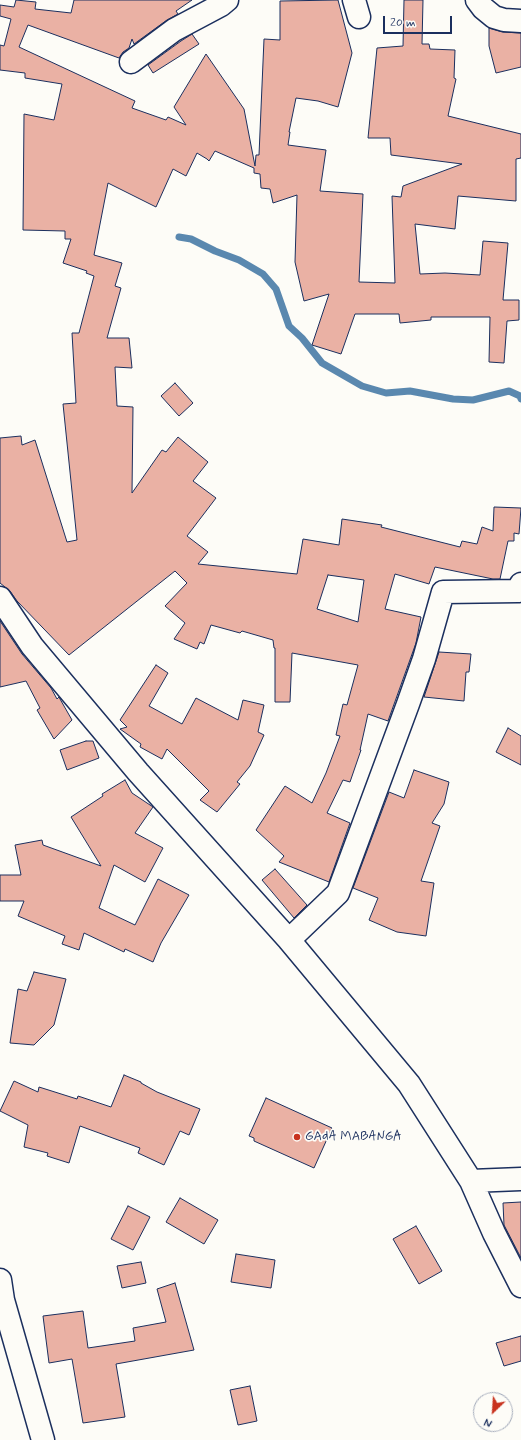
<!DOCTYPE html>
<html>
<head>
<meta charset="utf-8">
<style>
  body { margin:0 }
  #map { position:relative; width:521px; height:1440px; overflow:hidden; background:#fdfcf7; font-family:Mynerve,sans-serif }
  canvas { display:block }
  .north { position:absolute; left:473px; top:1392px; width:40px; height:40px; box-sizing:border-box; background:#fdfcf7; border:1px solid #a3aaba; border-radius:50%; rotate:205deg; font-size:11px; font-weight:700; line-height:16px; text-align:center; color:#1b2f5e }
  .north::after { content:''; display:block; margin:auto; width:14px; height:18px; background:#c8321e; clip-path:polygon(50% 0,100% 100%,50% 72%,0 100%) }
  .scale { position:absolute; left:383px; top:16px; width:69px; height:18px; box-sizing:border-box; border:2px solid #1b2f5e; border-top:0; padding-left:5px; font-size:12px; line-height:14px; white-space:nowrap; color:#1b2f5e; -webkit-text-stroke:3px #fdfcf7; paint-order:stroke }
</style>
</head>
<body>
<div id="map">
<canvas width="521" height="1440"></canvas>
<div class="north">N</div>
<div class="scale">20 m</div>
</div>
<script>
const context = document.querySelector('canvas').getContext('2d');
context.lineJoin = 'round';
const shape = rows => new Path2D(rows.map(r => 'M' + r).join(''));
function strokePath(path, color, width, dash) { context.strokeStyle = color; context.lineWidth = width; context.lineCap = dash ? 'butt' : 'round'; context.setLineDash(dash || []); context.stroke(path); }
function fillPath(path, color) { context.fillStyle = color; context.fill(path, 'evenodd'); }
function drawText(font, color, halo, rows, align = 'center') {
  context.font = font + ' Mynerve,sans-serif'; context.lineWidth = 3.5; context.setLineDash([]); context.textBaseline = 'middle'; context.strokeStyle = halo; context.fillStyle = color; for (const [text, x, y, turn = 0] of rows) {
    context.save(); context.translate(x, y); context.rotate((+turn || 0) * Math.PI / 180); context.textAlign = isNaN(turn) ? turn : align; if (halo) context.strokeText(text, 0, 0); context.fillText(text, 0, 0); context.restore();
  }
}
const stream = shape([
  [179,237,191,239,215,251,239,260,263,274,276,289,289,326,302,338,322,363,362,386,386,393,410,391,453,399,473,400,509,391,520,396,521,399]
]);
const building = shape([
  [16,0,36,2,35,9,71,13,74,0,192,0,176,11,178,14,167,20,134,44,132,39,129,48,123,52,119,58,28,25,19,47,135,101,132,108,166,120,168,117,186,125,174,107,206,54,244,109,255,166,256,155,259,155,264,39,280,40,280,1,338,0,352,53,338,107,318,101,296,98,289,132,290,132,288,145,326,150,320,191,363,194,359,282,395,283,392,196,401,197,403,186,462,164,391,155,390,138,368,138,377,48,403,46,404,0,423,0,422,44,429,44,430,49,455,50,454,78,456,79,448,116,521,134,521,158,516,159,516,201,458,196,455,229,415,224,420,274,445,273,480,275,483,241,508,243,503,300,519,300,519,320,507,321,504,363,489,362,490,317,431,317,431,320,400,323,399,314,355,314,341,354,312,345,329,294,304,301,295,262,297,195,273,203,270,189,261,188,260,174,254,173,254,168,215,151,209,161,207,159,197,153,186,176,173,169,156,207,108,183,94,255,122,263,115,286,121,288,107,338,129,338,132,368,115,367,117,406,133,407,132,493,162,450,166,452,178,437,208,462,193,481,216,498,187,536,208,552,198,564,297,574,303,539,339,545,342,519,382,525,381,527,460,547,462,541,477,544,482,527,493,531,494,507,521,508,519,534,514,533,514,541,508,541,500,579,493,579,435,567,429,584,395,574,385,609,421,617,416,643,388,721,368,714,360,750,361,750,350,782,343,780,327,813,350,823,329,882,279,862,284,856,256,830,285,786,312,803,326,773,340,736,336,735,343,704,347,705,358,665,292,653,290,702,275,702,275,648,274,648,273,640,242,631,240,633,211,625,204,644,200,642,197,649,174,639,185,623,165,606,187,583,175,571,69,655,17,601,10,591,0,583,0,438,21,436,22,445,35,440,67,542,77,540,63,404,76,403,72,333,79,333,94,276,86,273,87,271,63,263,71,239,65,239,65,231,23,230,24,114,54,120,62,84,25,78,25,73,0,70,0,45,4,46,11,19,0,16,0,5,14,7,16,0],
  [328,575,364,580,358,622,317,609,328,575],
  [489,28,503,32,521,33,521,67,496,73,489,46,489,28],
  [192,34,199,44,153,73,148,65,181,41,192,34],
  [175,383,193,403,179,416,161,396,175,383],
  [0,621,22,654,51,688,57,699,59,697,60,699,72,720,54,739,37,710,40,708,26,681,0,687,0,621],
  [439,652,471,654,469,672,466,672,464,701,424,697,439,652],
  [156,665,168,673,149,706,182,724,196,698,238,720,243,700,264,705,258,732,264,735,250,766,237,782,240,784,217,812,200,800,209,791,167,749,162,759,140,747,141,744,120,729,127,727,120,720,156,665],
  [508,728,521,736,521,765,496,752,508,728],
  [86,741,93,741,99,758,67,770,60,750,86,741],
  [414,770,449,782,444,804,432,823,440,826,421,881,434,883,426,936,397,932,369,920,378,898,353,888,389,792,404,798,414,770],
  [125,780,132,793,153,807,135,833,163,848,145,882,114,865,99,908,135,925,158,879,189,895,161,943,153,962,125,949,124,952,84,933,79,950,62,944,65,936,18,916,24,901,0,901,0,875,21,875,15,845,42,840,43,845,101,866,71,817,103,796,102,794,125,780],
  [275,869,307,905,294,918,262,880,275,869],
  [34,972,66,979,54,1025,34,1045,10,1043,18,989,27,991,34,972],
  [124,1075,141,1082,141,1083,157,1092,200,1109,189,1135,180,1131,164,1165,138,1153,140,1148,80,1126,69,1163,47,1156,48,1153,24,1147,28,1125,0,1111,14,1081,38,1092,39,1087,77,1099,78,1096,111,1107,124,1075],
  [266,1098,332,1128,314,1168,254,1141,254,1138,249,1136,266,1098],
  [180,1198,218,1220,204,1244,166,1222,180,1198],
  [521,1202,521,1258,504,1225,503,1203,521,1202],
  [128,1206,150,1217,133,1250,111,1239,128,1206],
  [416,1226,442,1271,419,1284,393,1239,416,1226],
  [236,1254,275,1260,271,1288,231,1282,236,1254],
  [141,1262,146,1283,122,1288,117,1266,141,1262],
  [175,1283,194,1350,116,1364,125,1417,83,1423,72,1359,49,1363,43,1316,83,1311,88,1348,135,1341,133,1328,166,1322,157,1289,175,1283],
  [521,1336,521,1361,504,1366,496,1343,521,1336],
  [250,1386,257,1421,238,1425,230,1390,250,1386]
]);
const street = shape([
  [354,0,359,17],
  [477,0,483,8,494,17,504,20,521,21],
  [131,62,174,30,221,5,227,0],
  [0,598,32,646,138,772,289,940,409,1084,471,1181,494,1233,521,1286],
  [289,940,338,893,408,704,424,659,443,592,518,591,521,584],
  [471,1181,521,1179]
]);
const secondary = shape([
  [0,1280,3,1300,43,1440]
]);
const markers = [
  [297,1137,4,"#c8321e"]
];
const poiNames = [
  ["GAdA MABANGA",305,1137]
];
strokePath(stream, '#5a88af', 7);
fillPath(building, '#eab1a4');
strokePath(building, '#1b2f5e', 1);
strokePath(street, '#1b2f5e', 25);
strokePath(secondary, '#1b2f5e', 25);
strokePath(street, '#fdfcf7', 22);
strokePath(secondary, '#fdfcf7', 22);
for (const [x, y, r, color] of markers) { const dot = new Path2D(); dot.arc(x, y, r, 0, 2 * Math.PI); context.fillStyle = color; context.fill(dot); strokePath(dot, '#fdfcf7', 1.5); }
drawText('13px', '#1b2f5e', '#fdfcf7', poiNames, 'left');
</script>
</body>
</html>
